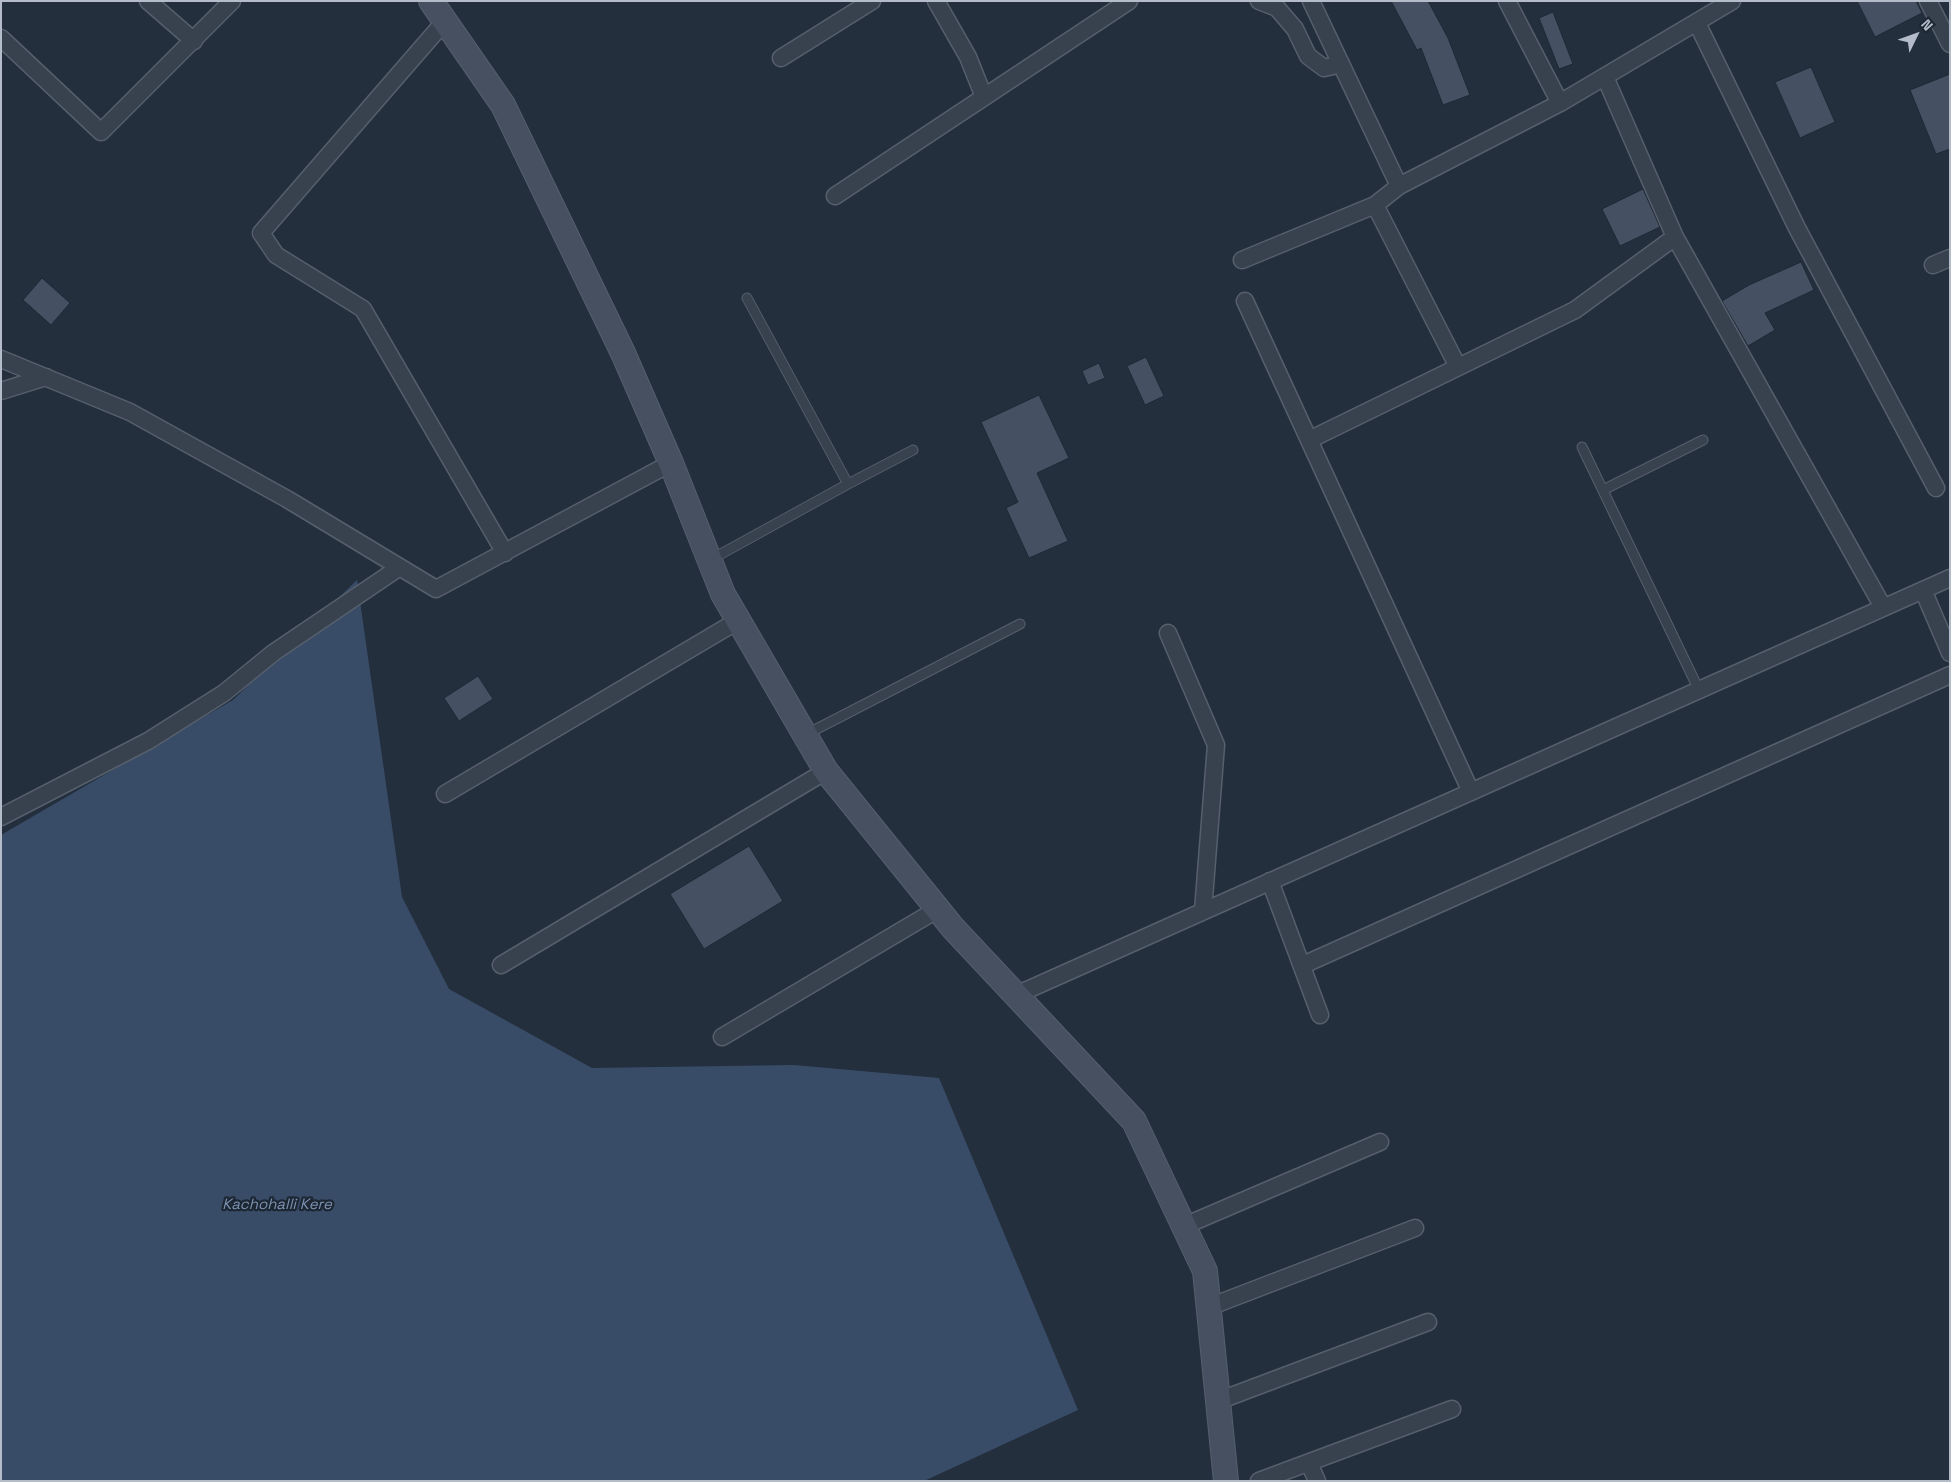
<!DOCTYPE html>
<html>
<head>
<meta charset="utf-8">
<style>
  body { margin:0 }
  #map { position:relative; width:1951px; height:1482px; overflow:hidden; background:#242f3e; font-family:"Space Grotesk",sans-serif }
  canvas { display:block }
  .frame { position:absolute; inset:0; border:2px solid #b4bcc9; pointer-events:none }
  .north { position:absolute; left:1891px; top:10px; width:50px; height:50px; -webkit-text-stroke:4px #1d2633; paint-order:stroke; rotate:48deg; font-size:14px; font-weight:700; line-height:20px; text-align:center; color:#b4bcc9 }
  .north::after { content:''; display:block; margin:auto; width:18px; height:22px; background:#b4bcc9; clip-path:polygon(50% 0,100% 100%,50% 72%,0 100%) }
</style>
</head>
<body>
<div id="map">
<canvas width="1951" height="1482"></canvas>
<div class="frame"></div>
<div class="north">N</div>
</div>
<script>
const context = document.querySelector('canvas').getContext('2d');
context.lineJoin = 'round';
function fillPath(path, color) { context.fillStyle = color; context.fill(path, 'evenodd'); }
const shape = rows => new Path2D(rows.map(r => 'M' + r).join(''));
function strokePath(path, color, width, dash) { context.strokeStyle = color; context.lineWidth = width; context.lineCap = dash ? 'butt' : 'round'; context.setLineDash(dash || []); context.stroke(path); }
function drawText(font, color, halo, rows, align = 'center') {
  context.font = font + ' "Space Grotesk",sans-serif'; context.lineWidth = 4.5; context.setLineDash([]); context.textBaseline = 'middle'; context.strokeStyle = halo; context.fillStyle = color; for (const [text, x, y, turn = 0] of rows) {
    context.save(); context.translate(x, y); context.rotate((+turn || 0) * Math.PI / 180); context.textAlign = isNaN(turn) ? turn : align; if (halo) context.strokeText(text, 0, 0); context.fillText(text, 0, 0); context.restore();
  }
}
const water = shape([
  [357,580,402,897,449,989,592,1068,794,1065,939,1078,1078,1410,924,1481,1,1481,1,835,233,700]
]);
const building = shape([
  [1391,1,1428,1,1448,38,1470,95,1443,105,1421,48,1417,50,1391,1],
  [1857,1,1916,1,1922,13,1875,37,1857,1],
  [1553,12,1573,64,1559,69,1539,18,1553,12],
  [1811,67,1835,122,1800,138,1775,82,1811,67],
  [1950,74,1950,149,1936,154,1910,90,1950,74],
  [1643,189,1660,227,1620,246,1602,209,1643,189],
  [1801,262,1814,290,1765,313,1775,330,1748,346,1722,301,1749,285,1801,262],
  [42,278,70,303,51,325,23,300,42,278],
  [1146,357,1164,396,1145,405,1127,366,1146,357],
  [1099,363,1105,378,1088,385,1082,371,1099,363],
  [1039,395,1069,458,1037,473,1068,541,1029,558,1006,508,1018,502,981,422,1039,395],
  [478,676,493,699,459,721,444,698,478,676],
  [749,846,783,901,704,949,670,894,749,846]
]);
const lane = shape([
  [747,298,848,484,913,450],
  [1582,447,1699,690],
  [1603,490,1703,440],
  [710,560,848,484],
  [805,735,1020,624]
]);
const street = shape([
  [148,1,194,41],
  [936,1,968,57,984,97],
  [1259,1,1277,8,1295,29,1308,56,1324,68,1341,64],
  [1311,1,1399,186],
  [1507,1,1560,103],
  [1928,1,1950,44],
  [445,21,261,233,276,255,363,309,505,553],
  [1697,23,1797,228,1936,488],
  [1,38,101,132,232,1],
  [781,58,872,1],
  [1605,77,1675,237,1883,607],
  [835,196,1129,1],
  [1375,205,1458,367],
  [1242,260,1375,205,1399,186,1560,103,1732,1],
  [1933,265,1950,258],
  [1245,301,1471,792],
  [1,359,130,412,287,499,436,589,671,463],
  [1,391,46,377],
  [1309,440,1575,310,1675,237],
  [1923,590,1950,653],
  [1168,633,1216,745,1203,911],
  [445,794,739,620],
  [1,817,148,741,224,693,273,653,400,567],
  [1270,881,1320,1015],
  [501,965,826,771],
  [1303,965,1950,675],
  [1016,995,1950,578],
  [722,1037,938,909],
  [1184,1226,1380,1142],
  [1209,1307,1415,1228],
  [1218,1401,1428,1322],
  [1309,1463,1317,1481],
  [1259,1481,1452,1409]
]);
const secondary = shape([
  [431,1,503,105,623,353,671,463,723,594,826,771,953,928,1134,1121,1205,1271,1226,1481]
]);
const waterNames = [
  ["Kachohalli Kere",277,1205]
];
fillPath(water, '#394c67');
fillPath(building, '#455162');
strokePath(building, '#1f2835', 1);
strokePath(lane, '#565f6c', 11);
strokePath(street, '#565f6c', 19);
strokePath(secondary, '#565f6c', 26);
strokePath(lane, '#38414e', 9);
strokePath(street, '#38414e', 16);
strokePath(secondary, '#465061', 24);
drawText('italic 15px', '#7c92b1', '#1d2633', waterNames);
</script>
</body>
</html>
